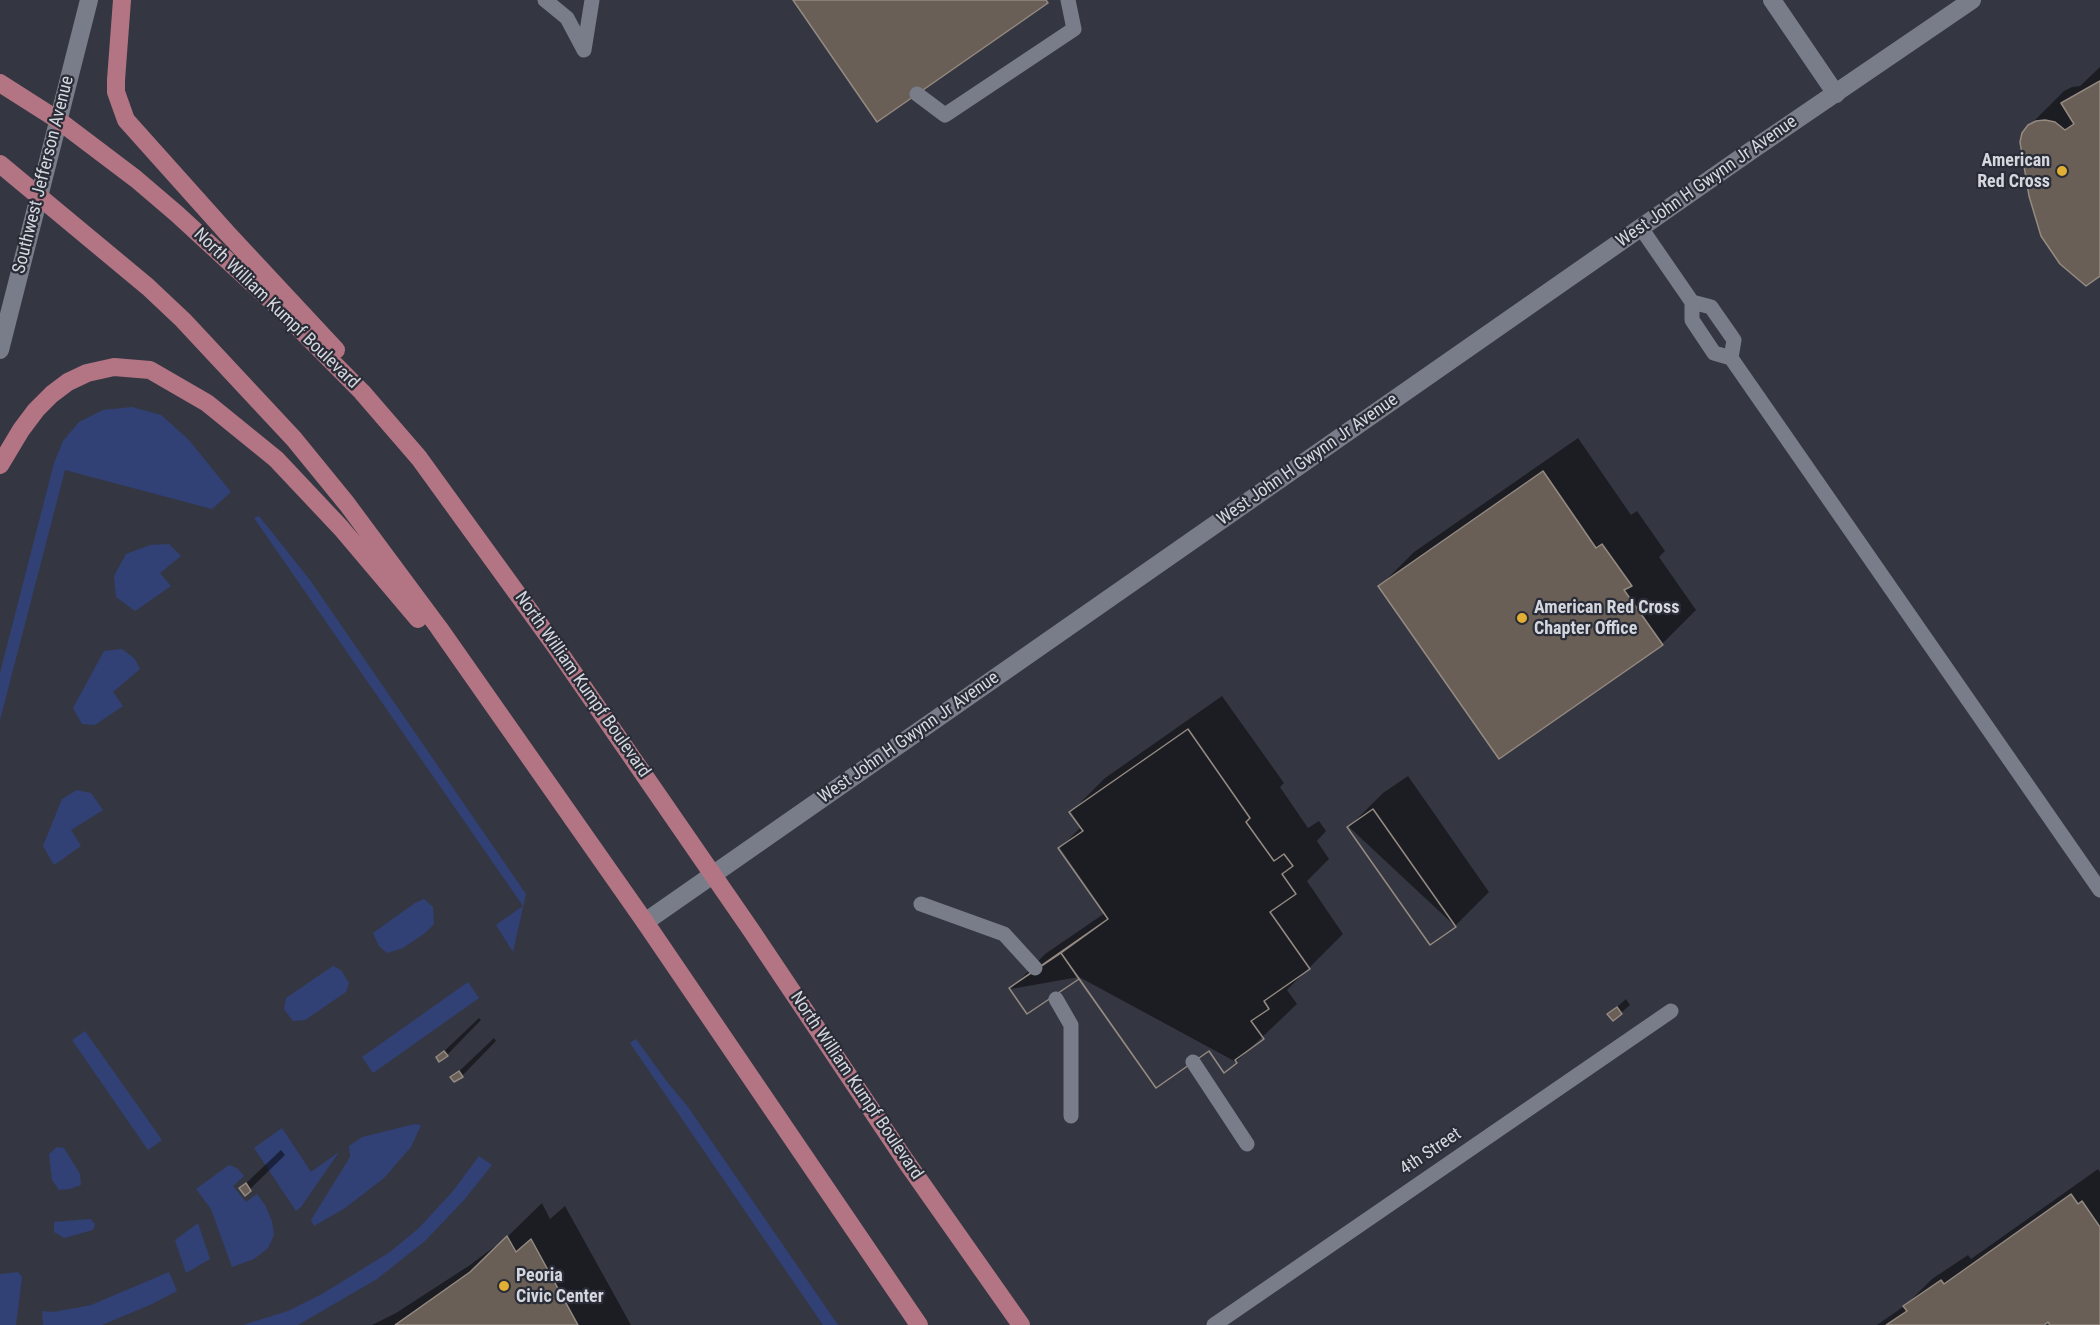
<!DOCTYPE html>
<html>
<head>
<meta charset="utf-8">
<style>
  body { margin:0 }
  canvas { display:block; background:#343742 }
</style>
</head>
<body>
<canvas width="2100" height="1325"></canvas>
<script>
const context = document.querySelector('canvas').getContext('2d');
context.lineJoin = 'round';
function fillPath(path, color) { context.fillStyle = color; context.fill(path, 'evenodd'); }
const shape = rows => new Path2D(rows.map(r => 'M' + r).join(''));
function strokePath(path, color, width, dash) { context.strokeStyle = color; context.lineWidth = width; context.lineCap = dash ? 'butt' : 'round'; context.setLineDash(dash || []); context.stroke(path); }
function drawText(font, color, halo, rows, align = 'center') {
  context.font = font + ' "Roboto Condensed",sans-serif'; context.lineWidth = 4.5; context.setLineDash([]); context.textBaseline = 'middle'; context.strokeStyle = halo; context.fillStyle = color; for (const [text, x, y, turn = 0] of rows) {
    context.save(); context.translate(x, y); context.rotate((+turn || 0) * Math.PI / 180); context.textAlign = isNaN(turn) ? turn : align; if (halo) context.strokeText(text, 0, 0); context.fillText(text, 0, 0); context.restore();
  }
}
const green = shape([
  [132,407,161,415,189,440,231,492,212,509,65,470,0,720,0,673,54,463,63,441,79,422,103,410],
  [259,516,310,580,526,894,513,952,496,925,523,906,254,518],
  [169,544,181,556,160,573,171,586,135,611,116,597,114,576,126,554,150,545],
  [122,649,135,659,140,669,113,692,123,706,95,725,82,724,73,708,104,651],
  [77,790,91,793,103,810,71,830,81,846,54,865,43,846,62,799],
  [424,899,433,907,434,924,425,933,403,948,387,953,379,946,373,933,415,903],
  [333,966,341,970,349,983,346,992,305,1020,293,1021,284,1009,286,998],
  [468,982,479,998,373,1073,362,1057],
  [85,1031,162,1140,148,1150,72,1040],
  [636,1039,668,1083,688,1107,838,1325,823,1325,630,1043],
  [415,1124,421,1125,411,1147,384,1178,345,1208,314,1226,311,1220,350,1157,349,1146,362,1137],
  [282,1128,311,1172,339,1152,301,1207,296,1211,254,1148],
  [57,1147,64,1148,80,1174,81,1185,70,1189,59,1190,52,1180,49,1154],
  [479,1156,492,1165,464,1200,425,1241,377,1279,298,1325,243,1325,288,1311,322,1294,390,1252,419,1228,453,1191],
  [229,1165,237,1168,244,1176,233,1186,246,1202,257,1194,265,1205,272,1221,274,1235,268,1248,254,1259,232,1267,211,1209,196,1189],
  [90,1219,95,1224,93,1230,64,1238,54,1232,54,1222],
  [198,1223,210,1259,186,1273,175,1240],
  [18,1272,22,1277,16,1325,0,1325,0,1274],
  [169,1272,177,1291,152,1304,102,1325,43,1325,42,1311,54,1312,91,1305]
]);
const shadow = shape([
  [2100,67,2100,274,2029,126,2064,91,2072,87,2080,86],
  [1578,438,1631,515,1637,511,1665,551,1659,557,1696,610,1662,644,1380,586,1414,552],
  [1222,696,1284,783,1280,787,1308,828,1319,821,1326,831,1317,841,1329,859,1307,881,1343,934,1287,990,1297,1004,1236,1062,1079,977,1011,989,1045,954,1105,913,1060,848,1081,827,1071,812,1105,778],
  [1408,776,1489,892,1455,926,1349,827,1383,793],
  [1626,999,1630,1005,1621,1013,1609,1014],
  [479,1018,481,1020,447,1055,438,1057],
  [494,1038,496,1041,462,1076,452,1078],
  [281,1150,285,1155,245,1194,241,1188],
  [2098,1169,2100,1172,2100,1325,2052,1325,2048,1320,2041,1325,1877,1325,1907,1304,1932,1279,1968,1255,1971,1259],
  [542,1203,550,1219,565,1206,631,1325,372,1325,396,1313,470,1265,506,1238]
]);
const building = shape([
  [793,0,1046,0,1048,3,877,122,793,0],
  [2100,81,2100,276,2086,286,2060,264,2041,236,2029,196,2020,142,2022,133,2028,125,2036,121,2045,120,2055,122,2065,130,2074,124,2061,103,2100,81],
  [1543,471,1596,548,1602,544,1632,586,1624,590,1663,645,1499,759,1378,586,1543,471],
  [1188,729,1250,818,1246,822,1274,861,1284,854,1293,866,1282,874,1296,894,1270,912,1310,969,1264,1001,1269,1009,1251,1021,1264,1039,1235,1060,1237,1063,1224,1073,1209,1051,1156,1088,1079,979,1027,1014,1009,988,1108,919,1058,848,1083,831,1069,812,1188,729],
  [1188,729,1250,818,1246,822,1274,861,1284,854,1293,866,1282,874,1296,894,1270,912,1310,969,1264,1001,1269,1009,1251,1021,1264,1039,1235,1060,1237,1063,1224,1073,1209,1051,1156,1088,1061,953,1108,919,1058,848,1083,831,1069,812,1188,729],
  [1373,809,1456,927,1430,945,1347,827,1373,809],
  [1373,809,1456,927,1430,945,1347,827,1373,809],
  [1061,953,1079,979,1027,1014,1009,988,1061,953],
  [1617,1007,1622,1014,1613,1021,1607,1014,1617,1007],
  [444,1051,448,1056,439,1062,436,1057,444,1051],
  [459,1071,463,1077,454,1082,450,1077,459,1071],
  [246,1183,251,1191,245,1196,239,1188,246,1183],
  [2071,1194,2078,1204,2082,1201,2100,1227,2100,1325,2050,1325,2048,1322,2044,1325,1886,1325,1907,1311,1903,1306,1941,1280,1944,1284,2071,1194],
  [507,1236,516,1252,531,1239,578,1325,395,1325,470,1272,507,1236]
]);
const lane = shape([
  [545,0,567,18,584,50],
  [584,50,592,0],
  [917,94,945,115,1074,29,1068,0],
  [1641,228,1692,302,1692,320,1714,353,1731,358,2100,890],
  [1692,302,1711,307,1734,340,1731,358],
  [921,904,1004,934,1035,968],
  [1056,999,1071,1025,1071,1116],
  [1193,1062,1247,1144],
  [1214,1325,1671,1011]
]);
const street = shape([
  [1772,0,1836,94]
]);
const secondary = shape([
  [0,350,89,0],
  [645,922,1755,148,1972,0]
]);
const primary = shape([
  [122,0,116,80,116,92,126,120,228,234,336,350],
  [0,83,58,120,136,179,177,214,279,308,362,392,419,458,553,643,751,930,905,1160,1021,1325],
  [0,164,148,287,183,320,294,439,347,504,439,628,645,922,919,1325],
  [0,465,21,430,36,410,52,394,68,382,87,373,114,367,150,370,207,403,276,459,341,528,418,619]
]);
const markers = [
  [2062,171,6,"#e1af34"],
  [1522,618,6,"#e1af34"],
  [504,1286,6,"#e1af34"]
];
const poiNames = [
  ["American",2050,161,"right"],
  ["Red Cross",2050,182,"right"],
  ["American Red Cross",1534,608],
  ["Chapter Office",1534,629],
  ["Peoria",516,1276],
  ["Civic Center",516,1297]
];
const streetNames = [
  ["Southwest Jefferson Avenue",44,175,-76],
  ["West John H Gwynn Jr Avenue",1707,182,-35],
  ["North William Kumpf Boulevard",276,309,44],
  ["West John H Gwynn Jr Avenue",1308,460,-35],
  ["North William Kumpf Boulevard",582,685,55],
  ["West John H Gwynn Jr Avenue",909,738,-35],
  ["North William Kumpf Boulevard",856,1086,56],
  ["4th Street",1431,1152,-34]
];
fillPath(green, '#314075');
fillPath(shadow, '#0007');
fillPath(building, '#695f56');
strokePath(building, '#958a81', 1.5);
strokePath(lane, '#797d89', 15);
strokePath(street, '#797d89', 18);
strokePath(secondary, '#797d89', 18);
strokePath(primary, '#b37483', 18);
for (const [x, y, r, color] of markers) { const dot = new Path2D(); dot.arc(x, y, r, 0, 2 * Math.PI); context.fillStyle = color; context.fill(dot); strokePath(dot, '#2a2d37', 2); }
drawText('bold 18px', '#d5d7de', '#2a2d37', poiNames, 'left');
drawText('18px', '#d5d7de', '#2a2d37', streetNames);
</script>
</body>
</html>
